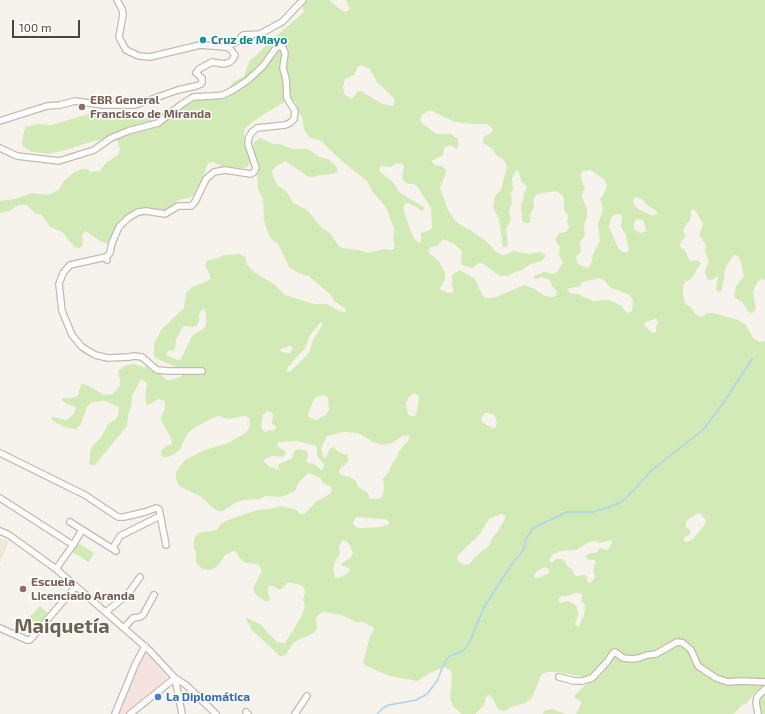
<!DOCTYPE html>
<html>
<head>
<meta charset="utf-8">
<style>
  body { margin:0 }
  #map { position:relative; width:765px; height:714px; overflow:hidden; background:#f6f3ec; font-family:"Exo 2",sans-serif }
  canvas { display:block }
  .scale { position:absolute; left:12px; top:20px; width:68px; height:18px; box-sizing:border-box; border:2px solid #4b4439; border-top:0; padding-left:5px; font-size:12px; line-height:14px; white-space:nowrap; color:#4b4439; -webkit-text-stroke:3px #fff; paint-order:stroke }
</style>
</head>
<body>
<div id="map">
<canvas width="765" height="714"></canvas>
<div class="scale">100 m</div>
</div>
<script>
const context = document.querySelector('canvas').getContext('2d');
context.lineJoin = 'round';
function fillPath(path, color) { context.fillStyle = color; context.fill(path, 'evenodd'); }
const shape = rows => new Path2D(rows.map(r => 'M' + r).join(''));
function strokePath(path, color, width, dash) { context.strokeStyle = color; context.lineWidth = width; context.lineCap = dash ? 'butt' : 'round'; context.setLineDash(dash || []); context.stroke(path); }
function drawText(font, color, halo, rows, align = 'center') {
  context.font = font + ' "Exo 2",sans-serif'; context.lineWidth = 3; context.setLineDash([]); context.textBaseline = 'middle'; context.strokeStyle = halo; context.fillStyle = color; for (const [text, x, y, turn = 0] of rows) {
    context.save(); context.translate(x, y); context.rotate((+turn || 0) * Math.PI / 180); context.textAlign = isNaN(turn) ? turn : align; if (halo) context.strokeText(text, 0, 0); context.fillText(text, 0, 0); context.restore();
  }
}
const education = shape([
  [0,538,9,541,0,563]
]);
const medical = shape([
  [145,653,155,662,170,682,129,714,116,714]
]);
const green = shape([
  [310,0,329,0,341,10,346,12,350,9,346,0,765,0,765,280,761,279,758,281,753,291,756,309,754,312,750,313,748,311,742,302,734,297,736,286,744,276,741,262,738,256,734,255,725,268,724,278,722,289,720,292,718,292,716,289,718,277,717,276,712,280,708,280,707,278,705,272,709,261,705,252,706,245,699,235,703,224,695,210,691,210,690,220,684,228,683,231,686,237,681,241,680,246,686,252,689,260,692,261,697,260,701,263,691,279,685,282,683,286,683,295,685,303,692,308,695,314,700,317,702,317,707,313,713,313,738,320,746,325,753,338,759,342,765,341,765,687,755,692,747,703,741,706,736,712,732,714,576,714,582,702,575,698,575,695,597,674,595,673,583,677,558,672,547,672,541,675,532,698,525,703,511,707,507,710,503,711,498,709,493,699,488,695,486,697,484,705,475,714,462,714,453,706,450,698,452,679,451,670,444,667,430,673,417,681,389,676,365,665,363,663,370,636,373,632,374,628,364,622,356,622,341,615,324,612,320,613,316,618,317,629,314,633,296,641,292,644,286,655,280,656,252,630,246,619,247,618,260,624,277,642,285,643,301,617,305,606,303,600,305,592,303,586,294,583,288,583,280,590,273,586,269,586,268,587,268,593,270,598,269,601,265,601,257,596,254,591,253,588,262,571,258,564,245,563,240,559,236,552,234,551,225,555,219,564,215,568,209,570,202,569,196,563,196,552,194,548,194,539,198,533,217,530,221,524,228,520,257,510,270,509,281,506,295,509,300,514,304,514,317,501,330,494,332,491,331,487,323,483,320,478,314,475,308,473,299,482,295,491,281,497,265,496,260,499,243,500,235,503,223,511,218,511,213,508,200,496,179,486,176,479,176,472,185,460,207,449,226,444,247,432,250,425,249,418,245,416,228,419,219,416,215,417,197,426,190,431,185,438,181,448,175,454,168,457,163,457,161,456,161,451,166,446,172,444,171,438,162,422,161,417,165,409,165,401,158,399,151,404,147,405,146,404,145,398,147,383,141,379,132,396,131,406,128,415,127,426,95,465,91,465,89,464,91,448,102,436,108,424,115,420,118,416,119,407,105,401,92,402,87,407,81,424,76,429,64,427,53,421,51,418,53,417,67,420,74,414,76,407,67,404,62,400,62,398,72,398,78,396,80,387,82,384,87,385,104,395,113,394,120,386,120,380,118,370,127,365,135,364,142,367,152,368,157,371,167,380,176,379,182,376,184,373,183,370,155,358,154,355,154,344,161,330,184,308,186,293,192,287,203,283,210,279,210,275,205,265,208,260,215,259,224,255,240,254,245,257,247,264,252,270,260,276,274,284,285,295,314,304,327,304,339,311,345,312,346,311,345,308,335,302,331,295,309,276,298,273,289,267,278,244,271,239,269,235,264,221,263,199,258,189,256,160,252,146,254,142,260,138,273,144,279,144,293,149,308,149,319,157,328,159,336,166,338,171,334,174,321,175,314,177,309,177,285,161,275,167,272,171,274,179,277,185,287,192,293,203,307,210,321,227,331,234,338,245,342,248,359,250,368,253,384,249,392,250,394,248,395,245,393,239,394,229,386,207,372,191,367,181,343,162,325,145,322,141,311,138,308,136,304,129,302,117,297,110,296,102,290,99,261,116,245,128,244,134,251,161,247,167,243,168,223,167,213,162,208,163,201,182,192,197,178,200,170,208,161,212,154,212,129,216,107,243,102,242,85,231,82,235,83,245,79,248,75,247,68,240,63,232,50,227,41,214,36,214,27,205,19,205,9,211,0,213,0,201,15,199,32,193,48,195,59,190,64,181,75,172,82,169,86,169,91,172,100,171,106,163,118,155,120,150,118,141,113,137,90,142,73,148,49,154,32,152,23,146,22,143,25,127,39,124,52,125,92,113,130,115,140,119,142,119,156,115,198,97,224,93,234,82,244,76,246,71,248,64,251,59,256,56,267,44,304,12,302,5,304,2],
  [361,65,370,69,377,82,393,97,395,101,393,106,382,104,361,91,357,92,352,99,345,95,343,87,345,79,354,75,358,67],
  [427,111,432,111,455,122,473,124,487,124,492,128,493,130,490,134,484,136,483,143,493,149,496,155,503,159,507,166,501,190,496,195,494,199,493,208,499,219,503,247,507,247,508,244,506,229,511,220,509,211,512,203,511,193,513,189,512,179,515,172,516,171,519,172,521,181,527,187,524,193,523,201,521,205,522,220,524,223,529,223,531,219,530,215,534,207,533,200,537,194,557,191,563,196,564,199,564,210,568,216,567,222,569,227,566,232,559,233,555,240,560,247,559,255,563,263,557,272,552,274,545,272,534,276,534,278,536,279,541,277,550,280,553,288,557,291,556,296,551,297,545,296,535,289,524,285,494,298,486,298,483,296,475,279,460,270,454,273,452,276,452,285,454,291,453,292,448,293,440,289,445,279,445,273,439,261,430,254,428,250,432,247,437,246,443,239,454,244,460,249,462,252,461,262,462,265,473,268,477,264,482,263,500,276,508,276,517,271,522,270,530,264,542,261,545,256,545,254,540,252,529,254,514,251,505,255,501,255,495,251,486,241,470,230,459,224,454,219,448,210,440,188,445,176,446,170,442,166,435,165,431,161,443,155,444,148,447,146,450,145,457,149,458,146,458,139,451,134,436,134,422,123,420,120,422,115],
  [396,163,403,164,404,167,402,177,404,181,408,184,414,184,417,186,431,208,432,227,430,230,421,233,421,243,416,241,411,232,403,208,405,204,409,203,422,211,425,208,424,207,400,193,393,182,379,171,380,166,391,167],
  [590,170,604,179,607,185,605,192,600,199,603,210,598,224,600,241,593,254,591,265,587,268,578,264,576,257,581,251,580,242,585,235,584,225,587,217,587,209,582,197,583,192,585,188,581,179,581,173,584,171],
  [635,197,642,199,647,205,655,210,657,213,656,215,651,215,638,209,633,202],
  [617,214,622,215,621,227,625,233,629,249,628,252,624,252,619,250,609,227,611,218,613,215],
  [636,219,643,220,646,229,645,232,640,233,634,229,634,223],
  [600,278,604,280,611,288,630,295,633,300,632,311,628,313,625,311,622,306,609,300,593,301,578,294,572,294,567,291,569,288,579,287,583,282],
  [203,309,206,312,206,325,203,329,196,333,192,336,181,359,178,360,166,355,168,351,175,350,176,339,182,328,185,326,194,327,197,325,199,321,199,314],
  [656,318,658,322,656,327,656,332,653,333,644,325,645,323],
  [321,322,323,324,313,340,309,353,291,371,286,372,288,367,305,348,310,335],
  [289,346,292,346,292,348,291,353,285,353,280,351,281,349],
  [414,393,418,395,419,397,417,411,415,416,411,416,408,415,406,403,409,397],
  [323,395,328,397,329,410,326,415,316,420,313,419,309,417,308,414,313,401,315,398],
  [267,411,271,412,273,414,272,424,276,426,276,428,274,431,270,430,265,432,261,428,263,415],
  [485,413,493,414,495,416,497,423,495,428,490,427,481,421,482,416],
  [343,432,358,433,373,442,382,445,392,443,402,436,409,435,408,441,399,451,397,458,393,462,389,471,383,479,384,488,383,494,382,497,378,499,370,499,368,493,358,487,356,481,350,477,340,475,339,470,348,462,348,455,340,453,333,447,329,450,327,456,324,458,323,456,321,449,327,436],
  [297,441,317,446,317,456,324,464,323,469,321,470,314,464,306,462,308,456,307,451,300,449,295,450,293,454,293,457,291,459,279,464,278,466,280,469,280,470,270,467,264,462,264,459,273,456,282,457,285,455,286,452,277,446,278,442],
  [699,513,701,514,706,521,704,526,692,540,686,542,684,541,684,538,689,535,691,531,686,527,686,522,690,518],
  [501,514,505,516,505,519,498,531,493,537,489,546,483,550,473,559,470,564,465,565,459,562,457,558,458,555,479,535,489,519],
  [356,517,383,519,389,521,389,524,381,527,361,528,356,527,353,524,354,520],
  [343,540,347,542,351,547,353,554,350,558,341,564,341,565,349,568,350,570,348,573,339,578,335,577,333,569,336,559,340,554,339,546],
  [611,540,612,543,608,550,600,548,596,553,590,553,586,556,587,559,594,560,596,562,593,570,595,577,591,583,587,582,587,577,585,575,576,576,574,574,572,569,568,567,565,561,562,559,556,559,552,563,549,561,552,555,560,551,576,550,589,542,595,541,600,543],
  [545,567,548,568,550,572,541,577,535,578,534,575,537,571],
  [575,593,582,594,581,601,585,605,585,609,584,615,581,621,579,627,575,625,578,615,577,607,575,605,568,601,561,603,558,600,561,596,567,596],
  [78,543,94,553,89,562,72,552],
  [40,606,50,615,37,629,27,620],
  [765,691,765,714,759,714,756,703,761,694],
  [552,709,554,710,567,714,543,714,544,711]
]);
const stream = shape([
  [377,714,383,708,389,705,416,700,427,694,437,681,443,666,447,659,450,656,463,651,466,648,470,641,484,607,514,561,520,555,524,548,526,539,533,528,567,512,593,512,604,509,619,503,626,498,653,469,703,430,724,402,752,359]
]);
const minor = shape([
  [117,0,122,9,123,15,119,37,121,41,126,50,139,56,150,57,200,45,226,47,238,41,243,35,260,34,282,22,303,0],
  [0,121,47,106,60,105,75,101,103,105,135,105,178,90,196,86,201,84,202,82,202,78,196,73,199,69,212,62,224,64,230,62,233,59,235,55,230,49,226,47],
  [0,148,17,156,59,161,94,150,111,138,128,131,158,123,182,104,193,97,212,96,223,95,233,90,248,80,263,66,276,48,280,46,283,48,285,53,283,68,286,79,287,98,295,111,294,119,290,123,285,125,257,128,252,132,249,137,248,144,256,168,254,172,251,174,225,170,214,172,206,179,195,202,191,206,178,206,165,214,146,211,138,212,128,218,119,227,112,243,110,253,106,257,107,260],
  [106,257,70,265,63,273,59,284,62,311,72,335,82,347,95,355,108,358,129,357,134,356,142,357,157,370,169,371,202,371],
  [0,453,85,495,118,517,124,517,145,512,156,508,159,509,166,545],
  [0,498,73,545,56,569],
  [70,522,116,551],
  [0,531,9,535,56,569,149,650,175,678,182,714],
  [73,545,82,530],
  [113,548,120,536,160,516],
  [106,612,128,594,140,577],
  [0,628,27,640,30,640,76,586],
  [124,628,133,618,140,617,143,615,154,595],
  [559,677,574,681,582,681,592,678,607,662,613,653,615,652,623,658,632,659,639,658,647,655,656,654,677,642,683,643,691,650,698,666,716,678,728,682,740,681,765,682],
  [246,712,248,714],
  [115,714,135,665,145,646],
  [130,714,175,678,186,685,216,714],
  [295,714,307,696],
  [758,714,756,702,757,697,765,689]
]);
const markers = [
  [203,40,4,"#0f9aa8"],
  [82,107,4,"#8d6e63"],
  [23,589,4,"#8d6e63"],
  [158,697,4,"#3f7fe0"]
];
const cultureNames = [
  ["Cruz de Mayo",211,40]
];
const educationNames = [
  ["EBR General",90,100],
  ["Francisco de Miranda",90,114],
  ["Escuela",31,582],
  ["Licenciado Aranda",31,596]
];
const shopNames = [
  ["La Diplomática",166,697]
];
const townNames = [
  ["Maiquetía",62,626]
];
fillPath(education, '#efe8d6');
fillPath(medical, '#f6e3e0');
fillPath(green, '#d2eab5');
strokePath(stream, '#a9d4f2', 1.5);
strokePath(minor, '#c2bbae', 8);
strokePath(minor, '#fff', 5.5);
for (const [x, y, r, color] of markers) { const dot = new Path2D(); dot.arc(x, y, r, 0, 2 * Math.PI); context.fillStyle = color; context.fill(dot); strokePath(dot, '#fff', 1.5); }
drawText('bold 12px', '#0d838f', '#fff', cultureNames, 'left');
drawText('bold 12px', '#785e54', '#fff', educationNames, 'left');
drawText('bold 12px', '#366cbe', '#fff', shopNames, 'left');
drawText('bold 20px', '#6e6250', '#fff', townNames);
</script>
</body>
</html>
